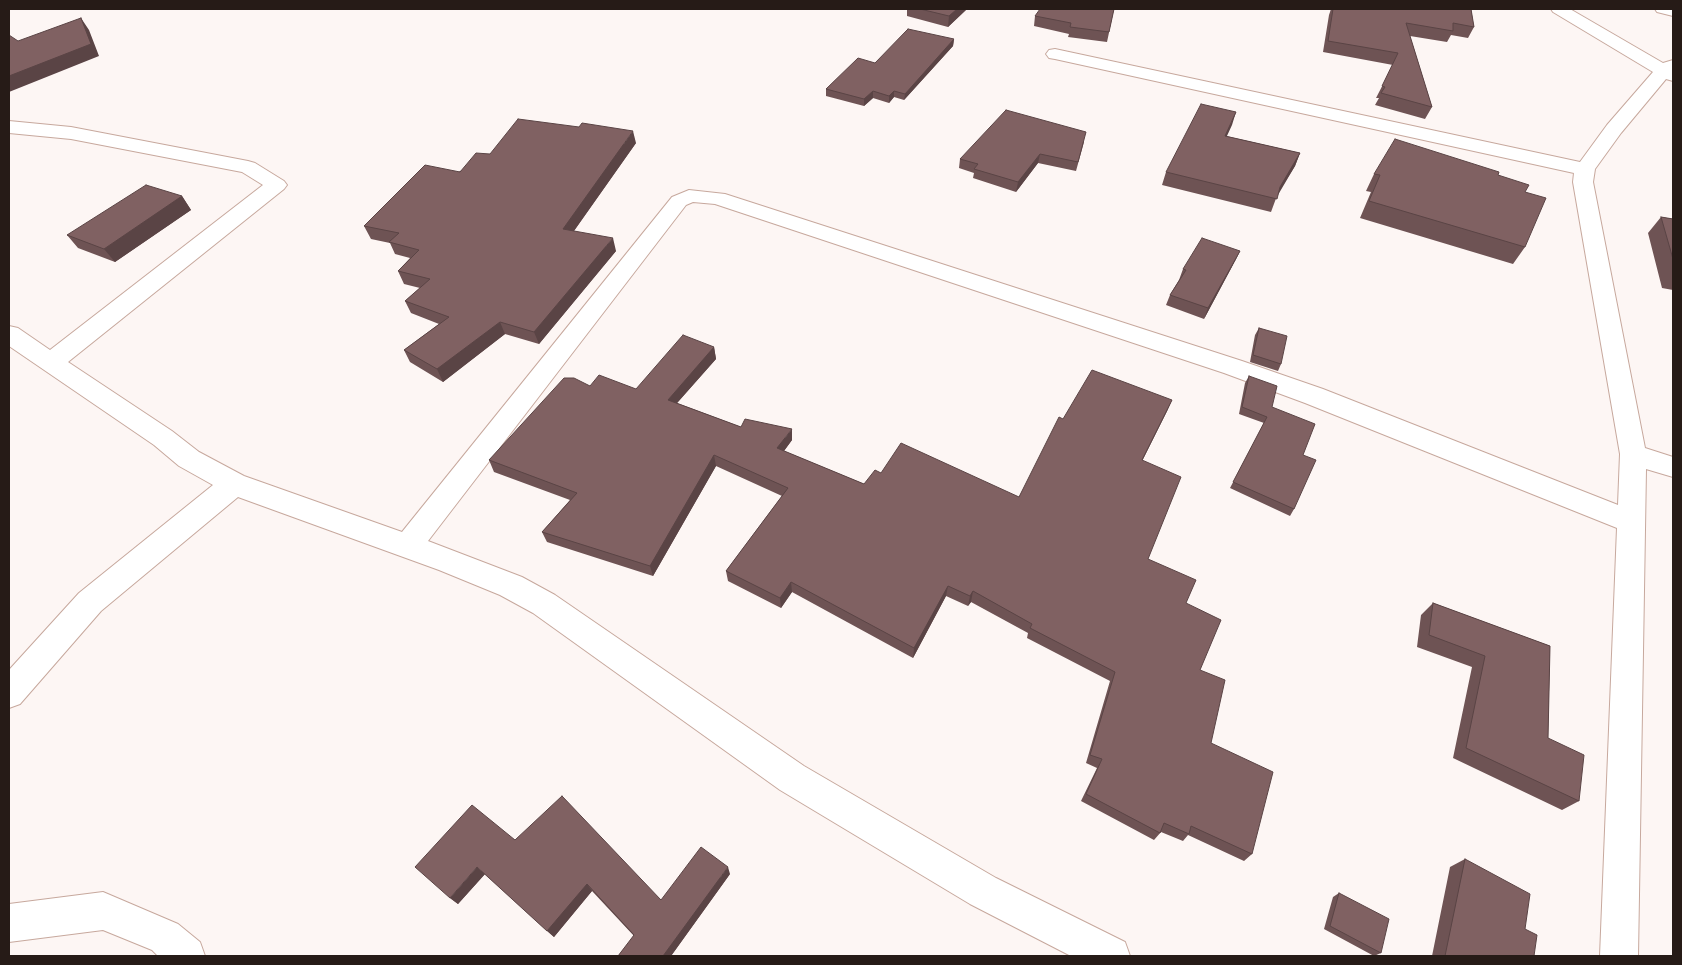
<!DOCTYPE html>
<html>
<head>
<meta charset="utf-8">
<style>
  body { margin:0 }
  #map { position:relative; width:1682px; height:965px; overflow:hidden; background:#fdf6f4; font-family:Spectral,serif }
  canvas { display:block }
  .frame { position:absolute; inset:0; border:10px solid #261b17; pointer-events:none }
</style>
</head>
<body>
<div id="map">
<canvas width="1682" height="965"></canvas>
<div class="frame"></div>
</div>
<script>
const context = document.querySelector('canvas').getContext('2d');
context.lineJoin = 'round';
const shape = rows => new Path2D(rows.map(r => 'M' + r).join(''));
function strokePath(path, color, width, dash) { context.strokeStyle = color; context.lineWidth = width; context.lineCap = dash ? 'butt' : 'round'; context.setLineDash(dash || []); context.stroke(path); }
function fillPath(path, color) { context.fillStyle = color; context.fill(path, 'evenodd'); }
const minor = shape([
  [1551,9,1570,9,1663,63,1673,60,1673,81,1666,79,1621,133,1595,169,1593,182,1645,448,1673,457,1673,477,1646,469,1638,956,1600,956,1617,528,1305,403,1224,373,715,204,693,202,686,205,428,541,522,577,555,595,804,766,996,878,1125,942,1130,956,1071,956,970,904,780,790,533,613,500,595,439,570,238,497,101,611,20,704,9,708,9,670,79,593,213,485,179,466,154,445,9,346,9,326,18,328,50,350,263,185,242,172,71,139,9,133,9,121,71,127,248,161,255,163,284,181,287,185,284,189,68,362,172,431,199,452,244,476,402,532,672,197,689,190,725,194,1242,361,1323,389,1618,505,1620,454,1573,182,1574,173,1055,59,1049,58,1046,54,1049,50,1055,49,1580,162,1607,125,1653,72,1553,12,1551,9],
  [1655,9,1673,9,1673,16,1657,12,1655,9],
  [103,892,178,924,200,942,205,956,158,956,152,950,103,930,9,942,9,904,103,892]
]);
const wall = shape([
  [907,9,967,9,948,27,907,16],
  [1114,9,1107,42,1068,37,1069,34,1034,26,1035,16],
  [1331,9,1471,9,1474,27,1468,38,1451,35,1447,42,1410,36,1432,107,1425,119,1375,105,1379,98,1376,98,1393,65,1323,52,1329,15],
  [954,39,953,46,904,100,894,97,889,103,873,98,864,106,826,96,826,89,875,63],
  [1236,112,1226,136,1300,153,1295,166,1278,193,1271,212,1162,185,1166,172],
  [1084,142,1076,171,1038,163,1016,192,973,178,974,173,959,168,960,159],
  [636,143,574,231,616,251,539,344,505,334,443,382,410,362,404,350,439,324,411,313,405,301,420,288,404,284,398,271,410,258,395,254,390,243,371,239,364,226,490,154],
  [1374,174,1498,175,1525,192,1525,247,1513,264,1360,218,1371,192,1366,191],
  [182,196,191,210,115,262,78,248,67,235],
  [1661,217,1673,219,1673,294,1673,290,1662,288,1648,233],
  [1240,251,1235,261,1204,319,1166,305,1170,295,1179,280,1183,269],
  [1259,328,1281,364,1278,371,1250,362,1255,335],
  [714,347,716,359,677,403,741,427,792,440,784,451,864,484,881,473,1019,497,1063,419,1172,400,1167,411,1142,461,1148,559,1186,603,1200,670,1211,743,1252,854,1244,861,1188,835,1183,841,1161,832,1154,840,1081,801,1097,768,1086,763,1110,681,1027,638,1028,633,971,602,968,606,946,596,913,658,792,592,781,608,728,581,726,571,782,496,716,466,653,576,547,542,542,532,570,500,494,472,489,460,590,386,636,389],
  [1249,376,1272,407,1303,455,1294,509,1290,516,1230,488,1264,423,1239,414,1245,383],
  [1433,603,1550,646,1548,738,1579,801,1562,810,1453,758,1472,667,1417,647,1421,615],
  [515,840,661,900,730,874,671,956,618,956,634,936,592,891,554,937,485,874,458,904,450,898],
  [1465,859,1525,929,1534,956,1432,956,1450,867],
  [1339,893,1381,953,1374,956,1324,929,1333,897]
]);
const shadedWall = shape([
  [957,9,967,9,948,27,949,16],
  [81,18,89,30,99,56,9,92,9,76],
  [954,39,953,46,904,100,905,94],
  [873,91,873,98,864,106,864,99],
  [894,91,894,97,889,103,889,96],
  [1236,112,1232,125,1221,149,1225,136],
  [633,131,636,143,566,242,563,229],
  [1300,153,1295,166,1275,200,1280,187],
  [1040,154,1038,163,1016,192,1018,182],
  [182,196,191,210,115,262,104,249],
  [613,238,616,251,539,344,534,332],
  [1240,251,1235,261,1204,319,1208,308],
  [500,322,505,334,443,382,437,369],
  [714,347,716,359,670,411,668,400],
  [1172,400,1167,411,1137,471,1142,460],
  [792,429,792,440,778,459,777,448],
  [714,455,716,466,653,576,650,566],
  [791,582,792,592,781,608,780,598],
  [948,586,946,596,913,658,914,648],
  [973,591,971,602,968,606,970,596],
  [477,867,485,874,458,904,450,898],
  [728,867,730,874,671,956,663,956],
  [587,884,592,891,554,937,547,931]
]);
const building = shape([
  [920,9,957,9,949,16,920,9],
  [1040,9,1114,9,1109,32,1070,27,1071,23,1035,16,1040,9],
  [1333,9,1471,9,1474,27,1453,23,1453,31,1406,23,1432,107,1381,93,1385,87,1382,86,1398,53,1328,41,1333,9],
  [81,18,91,44,9,76,9,35,18,41,81,18],
  [908,29,954,39,905,94,894,91,889,96,873,91,864,99,826,89,858,58,875,63,908,29],
  [1201,104,1236,112,1225,136,1300,153,1280,187,1277,199,1166,172,1201,104],
  [1006,110,1086,132,1078,162,1040,154,1018,182,974,169,978,164,960,159,1006,110],
  [518,119,579,127,582,123,633,131,563,229,613,238,534,332,500,322,437,369,404,350,449,317,405,301,430,279,398,271,419,250,389,242,399,233,364,226,425,165,460,172,476,153,490,154,518,119],
  [1395,139,1499,172,1498,175,1529,185,1525,192,1546,198,1525,247,1369,201,1380,175,1374,174,1395,139],
  [146,185,182,196,104,249,67,235,146,185],
  [1661,217,1673,219,1673,259,1661,217],
  [1202,238,1240,251,1208,308,1170,295,1186,270,1183,269,1202,238],
  [1259,328,1287,336,1281,364,1253,355,1259,328],
  [683,335,714,347,668,400,741,427,745,419,792,429,777,448,864,484,875,470,881,473,901,443,1019,497,1059,417,1063,419,1092,370,1172,400,1142,460,1181,477,1148,559,1196,580,1186,603,1221,620,1200,670,1225,680,1211,743,1273,772,1252,854,1191,826,1189,834,1164,823,1160,833,1086,794,1102,759,1090,755,1115,672,1030,628,1032,624,973,591,970,596,948,586,914,648,791,582,780,598,726,571,788,488,714,455,650,566,542,532,577,493,489,460,564,378,574,378,590,386,599,375,636,389,683,335],
  [1249,376,1277,386,1272,407,1315,424,1303,455,1316,460,1294,509,1233,482,1267,417,1242,407,1249,376],
  [1433,603,1550,646,1548,738,1584,755,1579,801,1466,748,1485,656,1429,635,1433,603],
  [562,796,661,900,701,847,728,867,663,956,618,956,634,935,587,884,547,931,477,867,450,898,415,867,472,805,515,840,562,796],
  [1465,859,1530,894,1525,929,1537,935,1534,956,1445,956,1465,859],
  [1339,893,1389,919,1381,953,1330,926,1339,893]
]);
strokePath(minor, '#c7a89d', 2);
fillPath(minor, '#fff');
fillPath(wall, '#6e5354');
fillPath(shadedWall, '#5a4445');
fillPath(building, '#806162');
strokePath(building, '#5a4445', 1);
</script>
</body>
</html>
